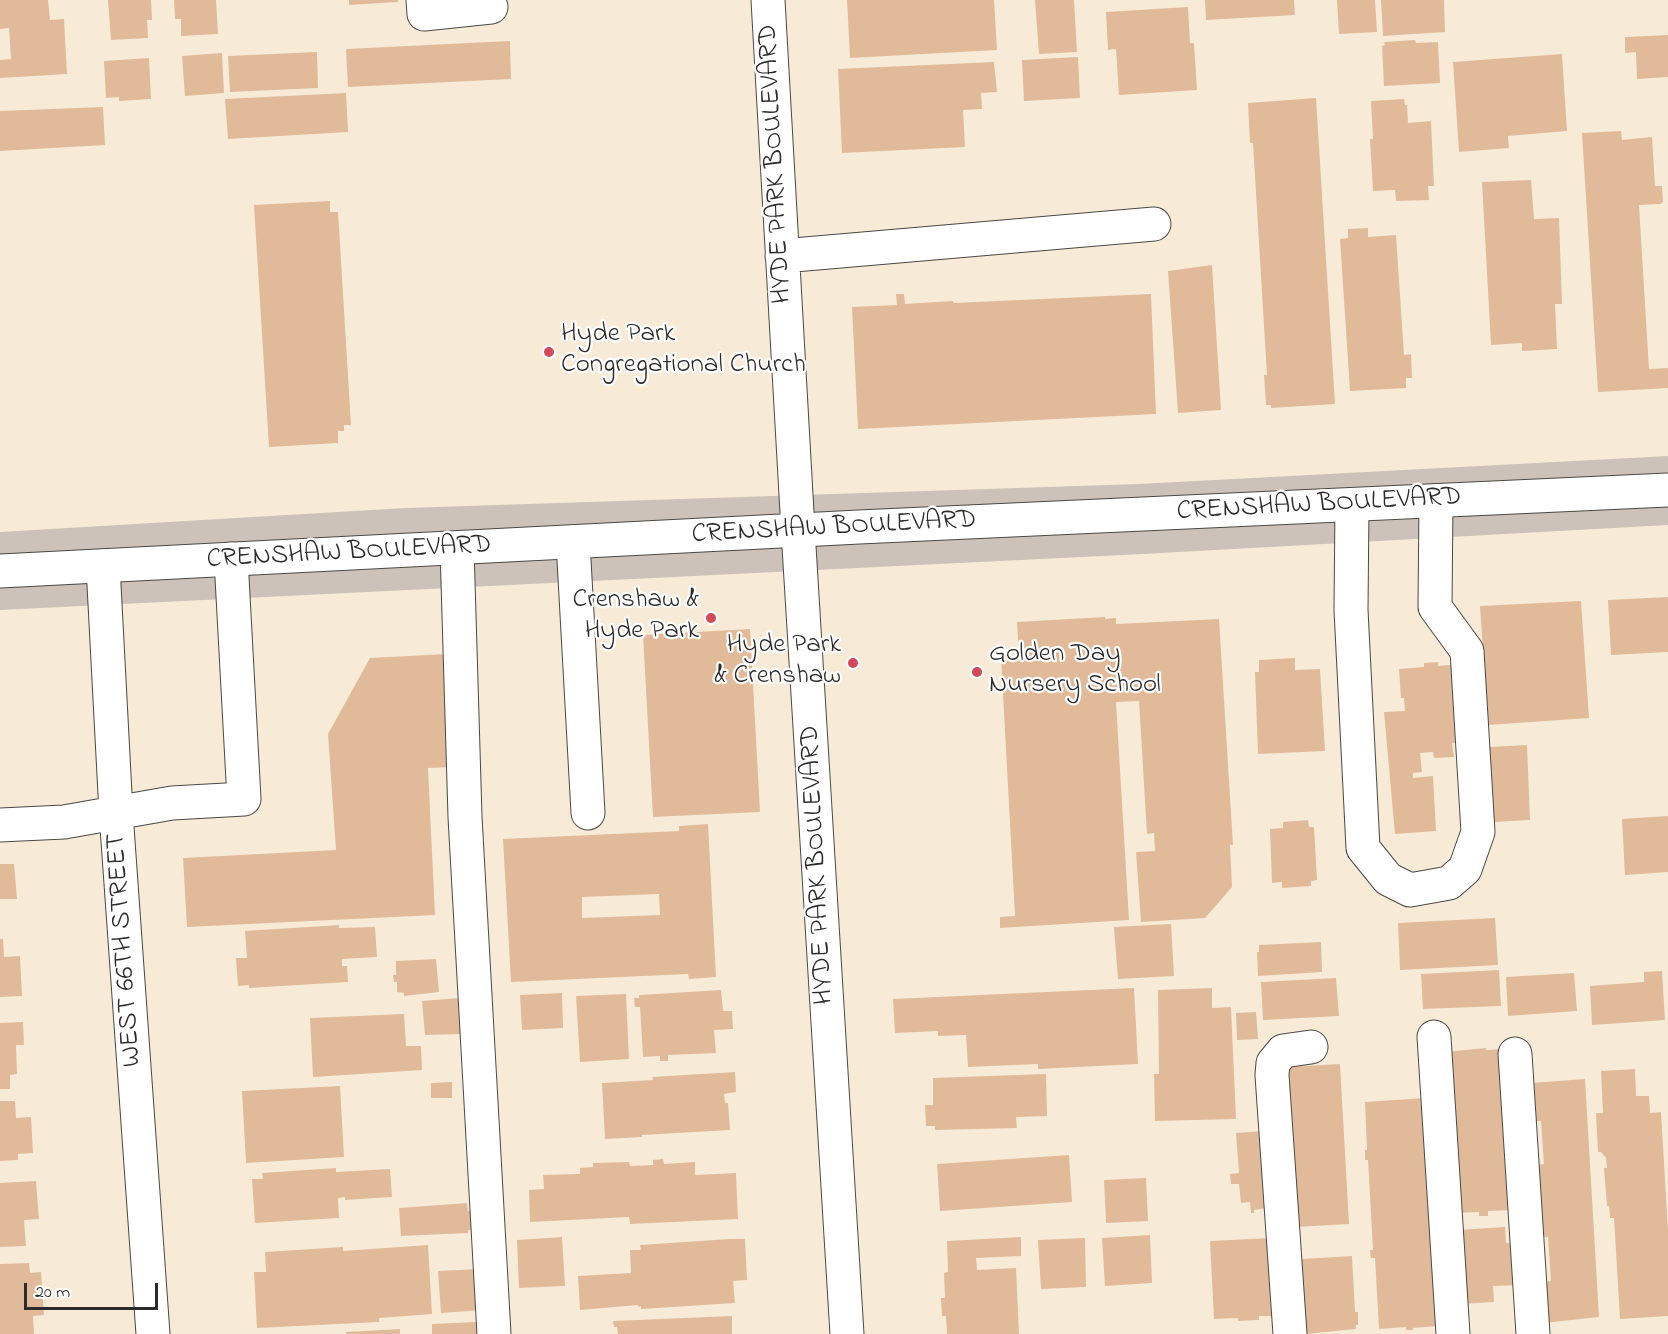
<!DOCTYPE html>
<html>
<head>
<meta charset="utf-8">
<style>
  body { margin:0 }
  #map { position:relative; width:1668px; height:1334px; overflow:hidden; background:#f7ebd8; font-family:"Indie Flower",sans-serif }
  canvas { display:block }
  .scale { position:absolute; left:24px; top:1283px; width:134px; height:27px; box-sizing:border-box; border:3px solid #2b2b2b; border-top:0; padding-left:8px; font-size:18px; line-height:21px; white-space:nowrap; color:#2b2b2b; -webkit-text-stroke:4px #fff; paint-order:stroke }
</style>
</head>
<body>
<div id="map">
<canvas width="1668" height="1334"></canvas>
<div class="scale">20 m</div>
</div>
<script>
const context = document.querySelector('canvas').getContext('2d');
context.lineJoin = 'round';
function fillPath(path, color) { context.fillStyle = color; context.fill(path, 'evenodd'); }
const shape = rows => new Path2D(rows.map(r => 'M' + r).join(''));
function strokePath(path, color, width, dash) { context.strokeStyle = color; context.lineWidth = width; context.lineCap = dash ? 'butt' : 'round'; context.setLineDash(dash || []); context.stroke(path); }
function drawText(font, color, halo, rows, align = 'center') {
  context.font = font + ' "Indie Flower",sans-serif'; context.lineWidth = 4.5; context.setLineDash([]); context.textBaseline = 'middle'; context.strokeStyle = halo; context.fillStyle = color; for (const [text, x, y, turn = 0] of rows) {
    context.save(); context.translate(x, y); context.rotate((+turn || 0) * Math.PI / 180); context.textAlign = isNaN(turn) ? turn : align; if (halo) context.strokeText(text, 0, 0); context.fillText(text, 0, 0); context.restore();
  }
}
const industrial = shape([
  [1668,456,1668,525,1143,554,0,610,0,532,405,508,1139,484]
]);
const building = shape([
  [0,0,48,0,50,20,64,19,67,74,0,78,0,60,11,59,9,28,0,29],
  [108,0,151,0,152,20,147,20,148,38,111,40],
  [174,0,216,0,218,34,181,36,181,19,175,19],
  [349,0,398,0,398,2,349,5],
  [847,0,994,0,997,50,850,58],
  [1035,0,1074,0,1077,52,1039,54],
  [1205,0,1294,0,1295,15,1206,20],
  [1337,0,1375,0,1377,32,1339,34],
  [1381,0,1444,0,1445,32,1383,36],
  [1188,7,1190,43,1194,43,1197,90,1119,95,1116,49,1108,50,1106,12],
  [1668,35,1668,77,1637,79,1636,52,1625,53,1625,37],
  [1415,40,1416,43,1438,42,1440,83,1384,86,1382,46,1385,45,1384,42],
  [510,41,511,79,348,87,346,49],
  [317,52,318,88,230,92,228,56],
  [222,53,224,93,185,96,182,56],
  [1562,54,1567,131,1508,136,1509,148,1459,152,1453,62],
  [1078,57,1080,98,1024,101,1022,60],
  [149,58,151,99,119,101,119,97,106,98,104,61],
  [994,62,997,92,981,93,982,109,963,110,965,147,842,153,838,69],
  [346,93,348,132,228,139,225,99],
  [1316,98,1335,404,1271,408,1271,405,1266,405,1264,375,1267,375,1253,143,1250,143,1248,103],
  [1404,99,1405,105,1407,105,1408,123,1431,121,1434,186,1428,186,1429,200,1396,201,1395,190,1373,191,1370,139,1373,139,1371,101],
  [103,107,105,145,0,151,0,111],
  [1621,131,1622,140,1652,137,1655,186,1662,186,1663,202,1661,204,1639,205,1649,369,1668,368,1668,388,1598,392,1582,133],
  [1531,180,1534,219,1559,218,1562,304,1555,304,1557,349,1522,351,1522,343,1491,345,1482,182],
  [330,201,330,212,338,212,351,425,344,425,344,431,338,431,338,443,269,447,254,205],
  [1368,228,1368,237,1396,235,1404,355,1411,354,1412,378,1406,378,1406,388,1350,391,1340,239,1348,238,1348,229],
  [1212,265,1221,410,1178,413,1168,271],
  [896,294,904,294,905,304,953,301,954,303,1151,294,1156,414,858,429,852,307,897,305],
  [1668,597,1668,652,1611,655,1608,600],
  [1581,601,1589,718,1488,725,1480,606],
  [1105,617,1105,619,1116,618,1116,624,1219,619,1233,845,1230,845,1232,887,1205,918,1141,922,1136,852,1155,851,1154,833,1147,834,1139,701,1116,702,1129,920,1000,928,1000,917,1015,916,1001,657,1019,656,1017,622],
  [750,629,760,812,653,817,643,635],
  [447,654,453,767,428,768,435,915,187,927,183,858,336,850,328,734,370,658],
  [1295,658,1295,670,1320,669,1325,751,1258,754,1255,672,1259,672,1259,660],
  [1438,662,1438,666,1461,664,1464,743,1452,743,1454,757,1434,758,1433,752,1420,753,1422,772,1413,773,1413,778,1433,776,1436,831,1395,834,1384,712,1405,711,1404,698,1401,698,1399,669,1424,667,1424,663],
  [1527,745,1530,820,1493,822,1489,747],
  [1668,816,1668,872,1625,875,1622,819],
  [1308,820,1309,827,1314,827,1317,880,1311,881,1311,886,1282,888,1282,882,1272,883,1270,829,1283,828,1283,822],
  [708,824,716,977,689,979,688,974,511,982,503,839,679,831,679,826],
  [659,894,660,915,582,918,582,897],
  [0,864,14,864,17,899,0,899],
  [1495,918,1498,965,1400,970,1398,923],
  [1171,924,1174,976,1118,979,1114,927],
  [339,925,339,928,375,927,377,957,342,959,342,966,347,966,348,982,249,988,249,985,238,986,236,958,247,958,245,931],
  [0,939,3,939,4,957,20,956,22,996,0,997],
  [1321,942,1322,972,1258,976,1257,952,1259,952,1259,945],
  [436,959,439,992,404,996,404,993,397,992,397,982,394,982,393,975,396,975,396,961],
  [1499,970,1501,1006,1423,1009,1421,974],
  [1662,971,1665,1020,1592,1025,1590,986,1644,982,1644,972],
  [1574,973,1577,1011,1508,1016,1506,977],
  [1336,978,1339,1016,1263,1020,1261,982],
  [1134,988,1138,1064,1038,1069,1038,1064,968,1067,966,1035,938,1036,938,1031,895,1033,893,999],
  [1212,988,1212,1008,1231,1007,1236,1119,1155,1121,1154,1074,1159,1074,1158,990],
  [721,990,723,1011,732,1011,733,1029,714,1030,716,1053,668,1055,668,1061,660,1061,660,1056,643,1057,640,1007,635,1007,634,998,639,998,639,995],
  [562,993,563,1028,522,1030,520,995],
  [626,994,629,1059,580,1062,576,996],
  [459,998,461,1034,425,1035,422,1001],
  [1256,1012,1258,1039,1237,1040,1236,1013],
  [404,1014,406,1046,421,1046,422,1070,313,1077,310,1018],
  [23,1022,24,1045,16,1045,17,1074,10,1075,10,1089,0,1089,0,1023],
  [1486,1048,1486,1050,1504,1049,1513,1210,1488,1211,1488,1216,1479,1216,1479,1212,1454,1213,1445,1052],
  [1340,1064,1349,1224,1296,1227,1287,1067],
  [1635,1069,1636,1096,1649,1096,1650,1113,1661,1112,1668,1231,1668,1316,1620,1319,1614,1218,1610,1218,1609,1206,1607,1206,1604,1168,1607,1168,1606,1158,1601,1152,1598,1152,1596,1113,1603,1113,1601,1071],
  [735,1072,736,1092,724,1094,725,1103,728,1103,730,1130,642,1135,642,1137,605,1139,602,1083,653,1080,652,1077],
  [1046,1074,1047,1116,1016,1117,1017,1128,935,1130,935,1126,926,1126,925,1105,933,1105,933,1078],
  [1585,1079,1599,1317,1543,1323,1543,1282,1551,1281,1548,1237,1534,1238,1536,1165,1544,1164,1541,1121,1533,1121,1531,1083],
  [452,1082,452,1098,431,1098,431,1083],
  [340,1086,344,1157,246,1163,242,1091],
  [1425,1098,1438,1326,1413,1328,1413,1330,1406,1330,1406,1327,1379,1329,1375,1258,1371,1258,1370,1250,1373,1250,1368,1160,1365,1160,1365,1150,1367,1150,1365,1102],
  [0,1101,15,1101,16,1118,31,1117,33,1153,18,1154,18,1160,0,1161],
  [1265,1131,1267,1208,1254,1210,1254,1213,1251,1213,1250,1202,1241,1203,1239,1184,1231,1184,1230,1174,1239,1173,1236,1133],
  [1069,1155,1072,1202,940,1211,937,1164],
  [663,1159,664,1164,695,1162,695,1175,736,1173,738,1219,630,1224,629,1217,530,1222,529,1190,544,1189,543,1175,580,1174,580,1168,593,1167,593,1163,629,1162,630,1166,653,1165,653,1160],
  [336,1168,336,1172,390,1169,392,1197,345,1200,345,1197,338,1198,339,1218,255,1223,252,1179,263,1179,262,1173],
  [1146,1178,1148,1221,1106,1223,1104,1180],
  [36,1181,39,1219,24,1220,26,1246,0,1247,0,1183],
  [467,1203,468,1211,471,1211,472,1230,468,1230,468,1233,401,1236,399,1208],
  [1505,1227,1506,1243,1515,1242,1518,1285,1493,1286,1494,1302,1459,1304,1457,1230],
  [1150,1235,1152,1283,1105,1286,1102,1238],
  [562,1237,565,1286,519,1288,517,1240],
  [1021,1237,1021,1256,976,1258,977,1270,1016,1268,1019,1334,947,1334,946,1316,942,1316,941,1298,945,1298,944,1273,948,1272,947,1241],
  [1085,1238,1086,1287,1041,1289,1038,1240],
  [1271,1238,1275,1316,1259,1316,1259,1320,1238,1321,1238,1318,1214,1319,1210,1241],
  [730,1239,745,1239,747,1280,733,1281,735,1303,641,1309,641,1306,638,1307,638,1305,580,1310,578,1276,631,1273,630,1250,641,1250,640,1245],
  [428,1245,432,1314,379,1318,379,1322,257,1328,254,1272,266,1272,265,1252,343,1247,343,1251],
  [1352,1256,1355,1312,1358,1312,1358,1325,1356,1325,1356,1329,1306,1334,1302,1259],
  [29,1263,30,1273,41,1272,44,1315,33,1316,34,1334,0,1334,0,1264],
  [480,1269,482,1310,441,1313,438,1271],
  [732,1316,732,1334,618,1334,617,1327,614,1327,613,1321],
  [476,1322,477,1334,432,1334,432,1324],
  [400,1329,400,1334,346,1334,346,1332]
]);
const minor = shape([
  [423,0,424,14,491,7],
  [768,0,798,530,847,1334],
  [782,256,1154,224],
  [1352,505,1351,610,1363,848,1388,879,1410,890,1449,883,1465,869,1478,832,1467,651,1435,607,1436,501],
  [573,542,588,813],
  [457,548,465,817,494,1334],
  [103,566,116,813,153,1334],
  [0,825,64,822,172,803,244,799,231,559],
  [1434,1037,1453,1334],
  [1515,1054,1533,1334],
  [1290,1334,1272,1075,1273,1063,1283,1051,1311,1047]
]);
const major = shape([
  [0,571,859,527,1668,490]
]);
const markers = [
  [549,352,6,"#d1495b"],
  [711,618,6,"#d1495b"],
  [853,663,6,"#d1495b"],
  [977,672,6,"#d1495b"]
];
const streetNames = [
  ["HYDE PARK BOULEVARD",777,164,-93],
  ["CRENSHAW BOULEVARD",1319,506,-3],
  ["CRENSHAW BOULEVARD",834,529,-3],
  ["CRENSHAW BOULEVARD",349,554,-3],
  ["HYDE PARK BOULEVARD",819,865,-93],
  ["WEST 66TH STREET",126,950,-94]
];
const poiNames = [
  ["Hyde Park",561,336],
  ["Congregational Church",561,367],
  ["Crenshaw &",699,602,"right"],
  ["Hyde Park",699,633,"right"],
  ["Hyde Park",841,647,"right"],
  ["& Crenshaw",841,678,"right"],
  ["Golden Day",989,656],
  ["Nursery School",989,687]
];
fillPath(industrial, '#cdc2b9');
fillPath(building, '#e1bb99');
strokePath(minor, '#4a4845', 35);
strokePath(major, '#4a4845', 35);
strokePath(minor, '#fff', 33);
strokePath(major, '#fff', 33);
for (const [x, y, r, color] of markers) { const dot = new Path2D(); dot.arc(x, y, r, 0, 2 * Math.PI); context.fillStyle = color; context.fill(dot); strokePath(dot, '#fff', 2); }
drawText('27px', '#2b2b2b', '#fff', streetNames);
drawText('27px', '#2b2b2b', '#fff', poiNames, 'left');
</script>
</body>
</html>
